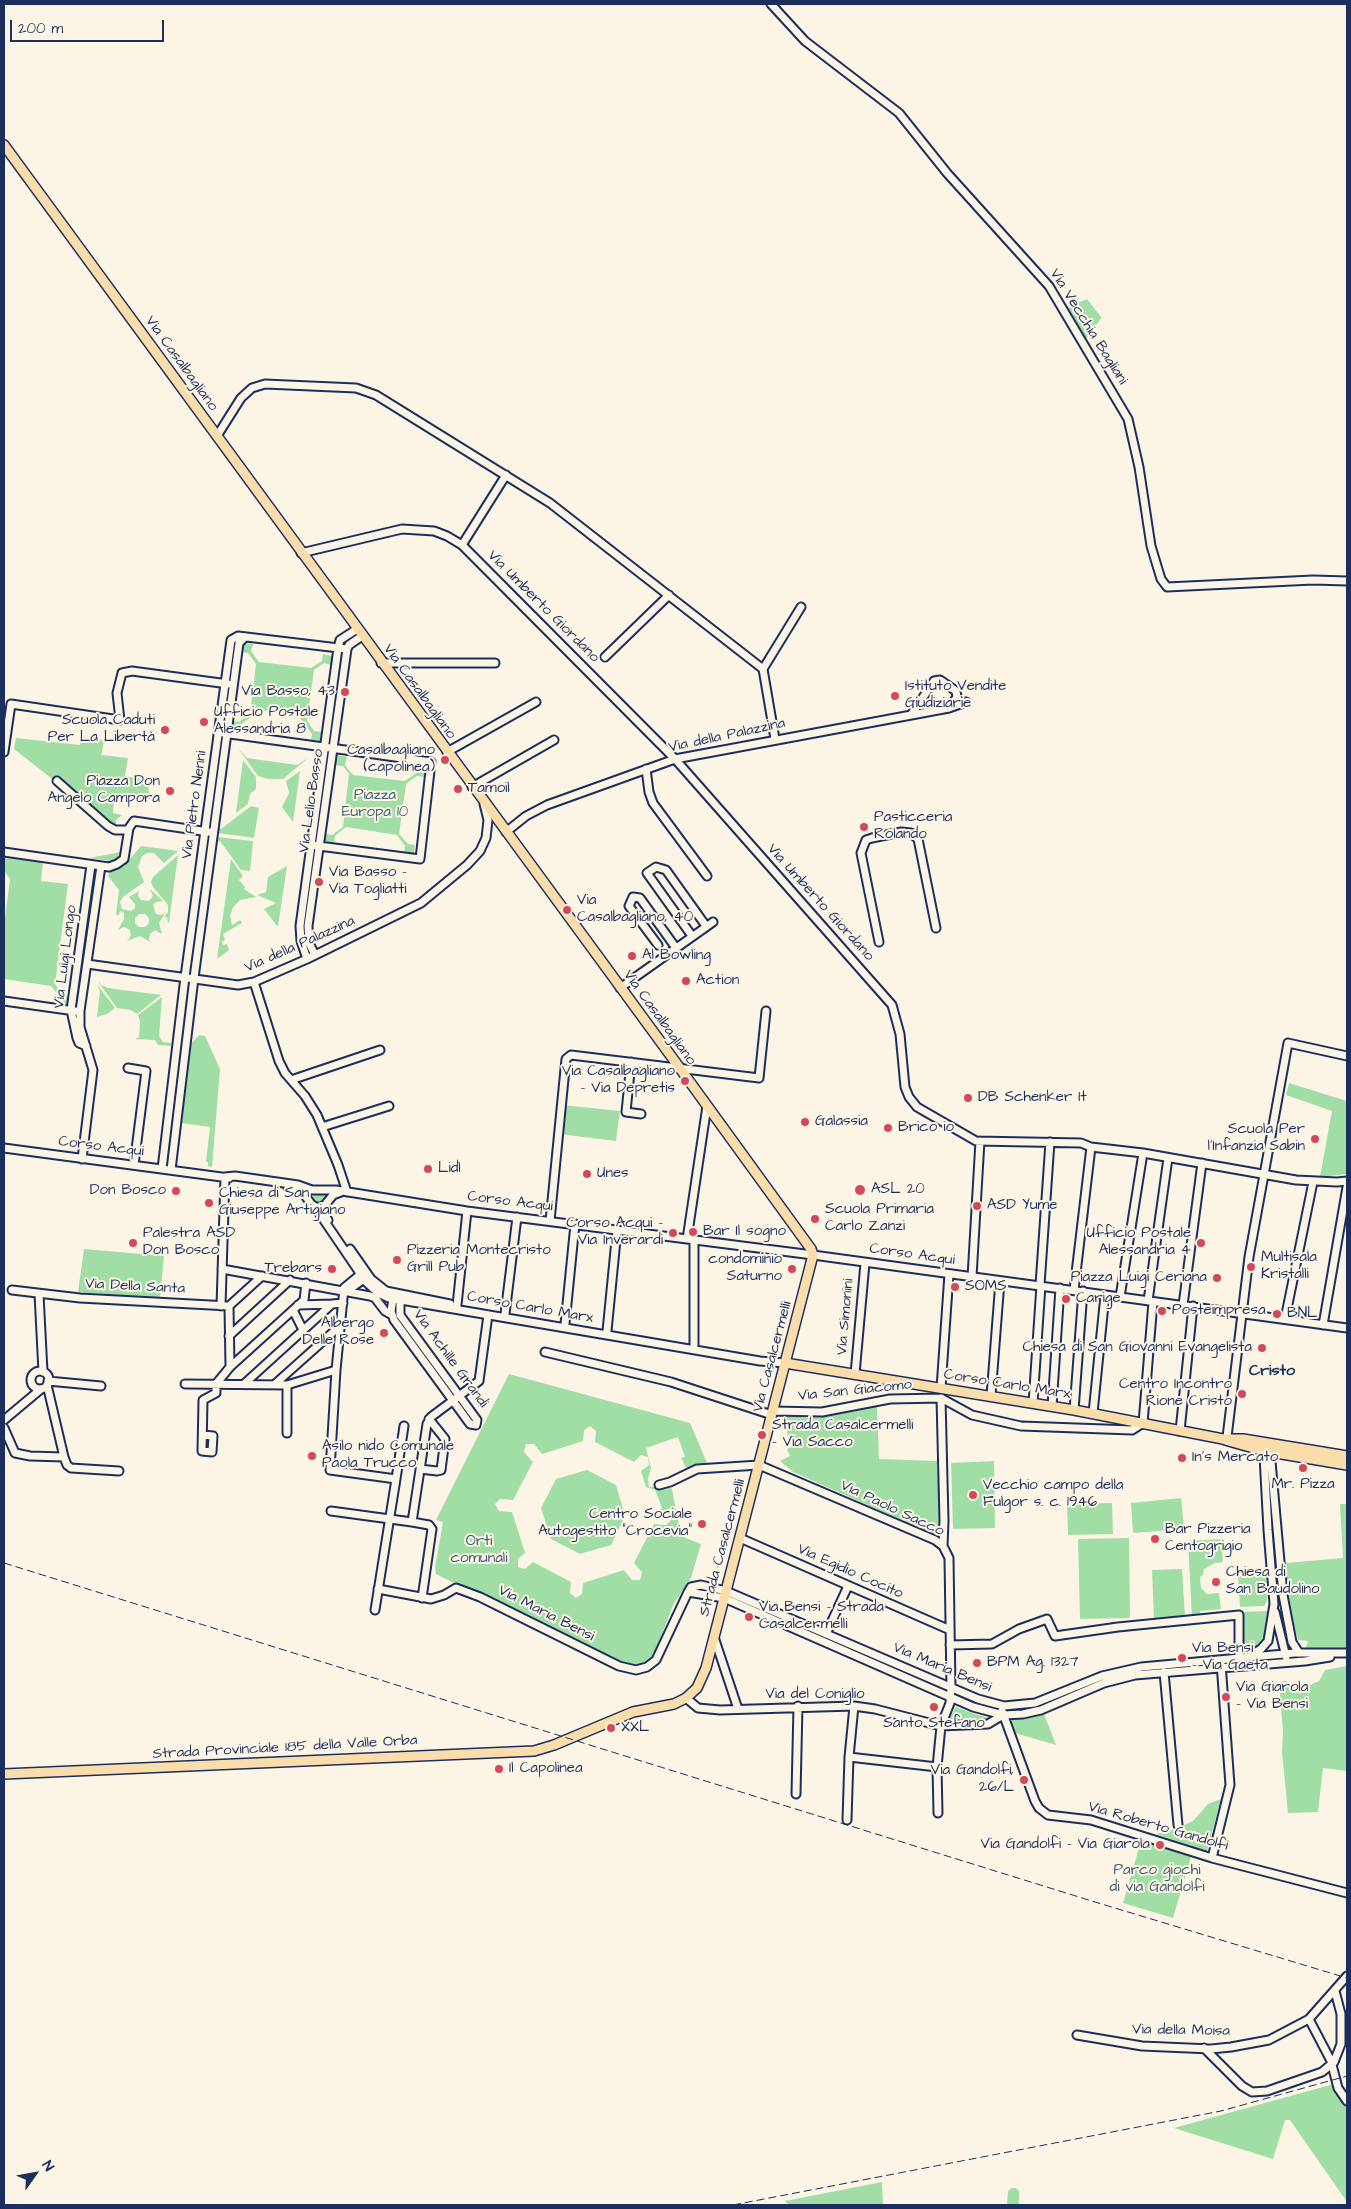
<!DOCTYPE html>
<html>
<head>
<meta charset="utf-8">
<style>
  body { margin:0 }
  #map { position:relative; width:1351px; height:2209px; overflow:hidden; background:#fcf5e5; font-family:"Architects Daughter",sans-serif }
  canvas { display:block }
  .frame { position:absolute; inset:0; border:5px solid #1b2f5e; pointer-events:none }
  .north { position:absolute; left:10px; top:2149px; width:50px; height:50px; -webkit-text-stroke:4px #fcf5e5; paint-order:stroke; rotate:58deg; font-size:14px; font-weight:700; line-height:20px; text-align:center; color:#1b2f5e }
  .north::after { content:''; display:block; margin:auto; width:18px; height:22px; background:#1b2f5e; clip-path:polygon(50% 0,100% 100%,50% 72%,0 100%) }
  .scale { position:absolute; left:10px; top:20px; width:154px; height:22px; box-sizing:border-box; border:2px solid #1b2f5e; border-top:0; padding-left:6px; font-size:15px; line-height:18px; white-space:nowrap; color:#1b2f5e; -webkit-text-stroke:4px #fcf5e5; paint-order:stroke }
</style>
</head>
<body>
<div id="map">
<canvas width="1351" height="2209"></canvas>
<div class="frame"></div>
<div class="north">N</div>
<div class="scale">200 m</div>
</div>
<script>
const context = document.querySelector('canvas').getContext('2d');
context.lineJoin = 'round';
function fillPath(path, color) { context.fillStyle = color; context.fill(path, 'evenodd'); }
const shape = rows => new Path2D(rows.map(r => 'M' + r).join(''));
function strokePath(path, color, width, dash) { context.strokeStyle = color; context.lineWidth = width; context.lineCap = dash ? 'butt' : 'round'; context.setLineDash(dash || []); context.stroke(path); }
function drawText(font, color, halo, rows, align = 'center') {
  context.font = font + ' "Architects Daughter",sans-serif'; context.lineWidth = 4; context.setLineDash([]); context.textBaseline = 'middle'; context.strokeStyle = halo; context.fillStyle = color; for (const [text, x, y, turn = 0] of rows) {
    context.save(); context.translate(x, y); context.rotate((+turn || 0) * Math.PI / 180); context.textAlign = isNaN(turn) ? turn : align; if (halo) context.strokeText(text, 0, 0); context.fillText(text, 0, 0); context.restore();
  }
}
const green = shape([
  [1087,299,1101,317,1102,317,1086,339,1068,307],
  [243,643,253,644,251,651,259,662,311,668,322,661,323,654,332,656,331,665,324,663,314,670,307,720,314,731,322,732,320,742,311,740,312,734,298,715,260,710,242,724,241,731,231,729,232,721,239,722,250,713,256,664,248,653,242,652],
  [82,737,104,740,101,757,102,755,128,758,125,776,148,780,149,794,156,800,114,796,113,813,122,815,116,820,116,829,14,749,16,738,80,745],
  [238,748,247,758,297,765,308,758,283,779,268,779,258,776],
  [336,755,347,757,345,765,353,775,405,781,416,773,416,766,425,767,424,777,417,776,406,784,399,834,408,844,415,845,414,854,404,853,405,846,397,835,346,827,335,836,334,843,324,842,325,834,332,835,343,827,349,774,343,766,335,765],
  [243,760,256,777,256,789,250,794,248,804,236,813],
  [300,771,293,822,282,807,289,793,286,781],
  [251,806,259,808,254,838,218,833,219,826,221,829],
  [217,837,253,841,250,871,241,870,220,841,216,843],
  [141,846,178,851,164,863,154,853,147,853,142,856,138,867,144,882,123,897,120,902,122,909,131,911,135,908,135,904,129,897,139,891,138,896,141,900,149,901,153,896,150,889,163,901,156,902,153,905,156,914,161,915,165,913,159,923,162,934,155,930,150,934,149,940,152,943,140,936,127,941,131,936,130,930,124,927,118,930,124,919,124,913,120,911,119,915,116,915,119,890,108,876,110,872,124,866],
  [139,914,145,914,149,918,149,923,145,927,139,927,135,923,135,918],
  [121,852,117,858,110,861,89,858],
  [178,855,169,922,168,923,167,917,164,917,168,912,168,905,153,887,151,882,153,877],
  [4,858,43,862,41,881,68,884,55,984,61,994,68,996,67,1005,57,1003,59,996,51,986,4,979,4,925,10,879,4,871],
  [231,859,243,876,239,880,245,887,244,889,256,897,240,900,233,907,230,916,232,925,240,920,242,923,223,934,225,940,222,942,223,945,227,944,229,950,217,959],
  [287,866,278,926,277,926,264,909,276,903,257,895,266,892,268,877],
  [99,981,101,985,108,988,161,995,137,1014,131,1010,117,1008,99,983],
  [97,984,115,1008,107,1014,97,1017,100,991],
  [162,997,159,1036,163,1042,171,1043,171,1046,158,1045,155,1040,135,1039,139,1037,140,1022,138,1015],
  [199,1035,205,1036,220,1069,212,1167,208,1166,208,1162,206,1162,210,1127,181,1123,190,1045],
  [1289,1083,1347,1101,1347,1174,1320,1177,1332,1111,1286,1095],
  [562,1105,620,1111,616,1141,559,1134],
  '313 1198a6 6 0 1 1 12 0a6 6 0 1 1-12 0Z',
  [84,1249,164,1256,160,1298,78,1292],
  [509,1374,690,1423,707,1463,696,1464,687,1469,681,1458,685,1457,678,1437,646,1448,651,1468,648,1479,649,1487,668,1487,672,1489,681,1536,701,1544,691,1578,673,1605,655,1653,646,1664,636,1667,625,1665,480,1592,476,1594,436,1574,435,1567,443,1522,436,1520],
  [590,1426,596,1431,595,1442,634,1462,641,1455,648,1457,649,1465,641,1471,646,1487,655,1490,662,1508,653,1512,667,1513,671,1520,666,1525,654,1524,634,1563,642,1572,640,1580,632,1580,624,1570,583,1583,582,1594,576,1598,570,1593,571,1582,533,1562,525,1569,518,1567,518,1559,525,1553,512,1512,499,1511,495,1504,500,1499,513,1500,533,1462,524,1452,526,1444,534,1444,542,1454,583,1441,584,1430],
  [877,1406,879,1459,937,1461,941,1506,938,1536,793,1472,780,1461,790,1456,787,1449,791,1447,785,1424,787,1415,807,1418],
  [994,1461,995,1528,953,1529,951,1463],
  [587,1470,616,1485,625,1516,611,1545,580,1554,551,1539,541,1508,556,1479],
  [1181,1498,1184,1529,1133,1533,1131,1503],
  [1112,1503,1113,1534,1068,1535,1067,1504],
  [1340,1504,1347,1504,1347,1649,1305,1650,1308,1641,1298,1640,1293,1623,1288,1593,1286,1563,1343,1558],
  [1129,1538,1130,1618,1080,1619,1078,1539],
  [1221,1539,1223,1562,1215,1563,1204,1569,1203,1575,1200,1577,1201,1588,1207,1594,1219,1593,1221,1609,1200,1611,1200,1618,1192,1618,1188,1541],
  [1182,1569,1185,1618,1154,1620,1152,1570],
  [1266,1574,1267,1601,1264,1606,1240,1607,1238,1576],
  [1267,1611,1267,1630,1263,1641,1254,1649,1244,1652,1240,1612],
  [1347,1666,1347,1771,1323,1768,1318,1812,1288,1813,1282,1752,1283,1732,1279,1682,1286,1681,1296,1687,1303,1688,1319,1681,1325,1670],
  [956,1707,974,1714,989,1718,983,1723,947,1723],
  [1044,1714,1056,1745,1015,1733,1011,1723,1012,1719],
  [1221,1799,1207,1851,1156,1834,1176,1829,1193,1821,1208,1804],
  [1141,1841,1191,1857,1173,1918,1123,1903],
  [1334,2084,1347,2105,1347,2202,1290,2120,1285,2120,1273,2159,1174,2128],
  [882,2182,883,2205,789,2205,785,2201],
  [1012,2188,1016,2188,1019,2191,1019,2205,1007,2205,1008,2191]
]);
const minor = shape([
  [771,4,805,41,899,113,947,173,1049,286,1128,419,1139,467,1151,546,1161,579,1167,587,1313,580,1347,581],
  [217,436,241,398,252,388,265,384,356,388,376,395,550,503,763,669,775,739],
  [462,545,506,475],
  [301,553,402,529,434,531,447,536,462,545,675,759,892,1005,900,1034,905,1087,909,1097,917,1107,976,1141,1081,1143,1091,1147,1143,1153,1296,1180,1337,1182,1347,1181],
  [605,657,669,595],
  [381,663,495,663],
  [763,669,801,607],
  [911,715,934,681,940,680,956,691,957,697,949,708],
  [223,733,431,762,420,859,311,845],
  [4,752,11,704,120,720,117,693,122,673,132,671,228,684],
  [447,752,536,702],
  [646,769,649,792,653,803,707,876],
  [57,781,108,826,115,830,128,830],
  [472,787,554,740],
  [506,832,526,816,547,805,675,759,949,708,966,702],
  [4,852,109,867,117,864,124,859,129,828,134,821,209,832],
  [692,936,647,873,656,867,666,870,706,926],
  [879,942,861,853,866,840,872,838,901,832,911,833,918,839,936,928],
  [658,945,629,906,633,897,640,898,676,948],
  [315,955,309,943,308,926,347,649,349,645,362,636],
  [307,959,301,941,300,926,338,648,340,640,357,629],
  [87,964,238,985,254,982,307,959,421,903,467,865,480,851,486,838,488,820,484,804],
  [254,982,279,1061,285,1073,305,1096,317,1115,338,1165,347,1192],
  [620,988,713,922],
  [4,1001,75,1011],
  [86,1046,79,1043,77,1038,71,1010,91,865],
  [631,1062,626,1112,641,1114],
  [128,1068,146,1071,134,1165],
  [291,1080,380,1050],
  [322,1127,389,1106],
  [4,1148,229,1178],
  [82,1159,93,1070,80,1027,80,1011,101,866],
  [162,1169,185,977,231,640,238,636,347,649],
  [171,1170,194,978,227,733,239,643,245,637],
  [225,1177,235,1176,298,1185,312,1190,336,1190,467,1211,813,1255,1347,1328],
  [288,1188,303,1193,312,1205,318,1208,325,1205,333,1195,341,1192],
  [324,1206,324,1214,328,1220],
  [315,1207,366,1282,378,1293,389,1298,760,1361,785,1363],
  [550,1221,566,1059,571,1055,759,1078,766,1011],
  [687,1239,707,1106],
  [350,1249,371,1279,386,1291,450,1304],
  [222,1269,370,1296,375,1298,385,1311,392,1315],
  [972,1277,980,1141],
  [1040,1285,1050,1142],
  [12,1290,80,1298,229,1306],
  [1074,1290,1091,1147],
  [347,1291,367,1277],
  [39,1294,43,1372],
  [1120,1297,1143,1153],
  [393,1299,391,1311,394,1320,470,1424,476,1425,477,1420,400,1315,400,1301],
  [1148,1301,1168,1158],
  [298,1305,332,1304],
  [457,1305,467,1211],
  [1183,1305,1202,1163],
  [221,1306,225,1177],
  [229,1306,230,1367],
  [229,1306,262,1276],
  [293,1310,303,1330],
  [505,1314,517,1217],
  [1285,1319,1313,1182],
  [565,1324,575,1224],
  [1323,1325,1347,1187],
  [607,1331,617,1230],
  [229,1336,290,1280],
  [694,1345,694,1239],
  [545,1352,671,1382,772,1415],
  [336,1370,330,1470,396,1479,375,1610],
  '31 1380a9 9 0 1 1 18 0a9 9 0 1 1-18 0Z',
  [855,1374,865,1263],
  [48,1381,101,1386],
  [185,1384,287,1385,336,1370,344,1288,361,1274],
  [244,1384,332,1304,343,1303],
  [275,1384,341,1325],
  [941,1388,949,1274],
  [991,1396,1000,1281],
  [941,1398,944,1521,943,1546],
  [1033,1403,1041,1285],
  [1052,1406,1060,1288],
  [1074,1410,1083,1291],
  [773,1411,822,1412,890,1399,941,1398,972,1415,1021,1426,1132,1430,1143,1423,1153,1302],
  [1093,1413,1105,1295],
  [4,1420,41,1389],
  [4,1428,15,1453,30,1456,64,1457,47,1385],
  [1180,1431,1193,1306],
  [287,1433,287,1385],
  [203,1435,213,1436,212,1452,202,1451,203,1400,216,1393,216,1384,230,1367,304,1300,306,1283],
  [1227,1437,1249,1257,1288,1043,1347,1056],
  [1270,1450,1283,1595,1292,1642,1299,1653],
  [64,1457,67,1465,71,1468,119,1471],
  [420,1469,437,1471,441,1470,445,1439,429,1419],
  [396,1479,404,1426],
  [659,1485,670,1482,697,1469,759,1465,935,1540,943,1546,949,1558,951,1688,950,1703,941,1726,937,1767,938,1813],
  [331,1511,412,1522],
  [740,1538,950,1630],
  [378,1589,431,1599,444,1595,456,1588,480,1597,619,1666,636,1670,647,1667,656,1660,688,1592,691,1587,701,1585,726,1591,978,1699,1004,1706,1035,1703,1102,1676,1141,1667,1295,1653,1347,1653],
  [688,1592,724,1598,973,1707,1003,1715,1023,1714,1041,1710,1104,1683,1135,1675,1305,1661,1330,1657],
  [422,1598,432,1529,429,1525,412,1522,427,1424,431,1417,479,1381,488,1315],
  [1275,1612,1286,1657],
  [826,1634,848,1586],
  [714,1637,738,1709],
  [950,1645,992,1644,1019,1629,1047,1619,1055,1636,1118,1627,1239,1615,1239,1658],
  [1251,1655,1261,1649,1268,1641,1274,1604,1268,1530,1264,1456,1266,1448],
  [1164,1672,1178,1825],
  [686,1698,698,1708,720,1710,854,1706,875,1709,941,1726,988,1724,1003,1715],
  [1002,1711,1035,1801,1039,1808,1048,1815,1091,1820,1212,1858,1347,1893],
  [849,1757,937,1767],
  [796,1794,798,1706],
  [847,1820,849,1757,854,1706],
  [1212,1858,1230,1785,1221,1663],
  [1309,2019,1331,2061,1338,2088,1347,2101],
  [1077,2035,1142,2046,1211,2049,1231,2047,1269,2040,1309,2019,1347,1976],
  [1204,2048,1242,2086,1252,2092,1267,2091,1322,2072,1334,2062,1341,2044,1341,2014,1335,1991]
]);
const major = shape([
  [4,145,679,1067,811,1249,813,1255,706,1668,697,1688,686,1698,674,1704,633,1712,554,1745,534,1751,4,1774],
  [785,1363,1074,1410,1223,1439,1243,1439,1347,1456],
  [1225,1440,1264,1451,1347,1465]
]);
const rail = shape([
  [4,1563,1095,1902,1347,1978],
  [733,2205,1221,2111,1347,2076]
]);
const markers = [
  [345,692,5,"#d1495b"],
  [895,696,5,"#d1495b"],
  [204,722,5,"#d1495b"],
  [165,730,5,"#d1495b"],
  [445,760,5,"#d1495b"],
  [458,789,5,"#d1495b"],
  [170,791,5,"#d1495b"],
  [864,827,5,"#d1495b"],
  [319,882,5,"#d1495b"],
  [567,910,5,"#d1495b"],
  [632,956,5,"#d1495b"],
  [686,981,5,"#d1495b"],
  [685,1081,5,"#d1495b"],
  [968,1098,5,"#d1495b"],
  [805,1122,5,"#d1495b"],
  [888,1128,5,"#d1495b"],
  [1315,1139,5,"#d1495b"],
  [428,1169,5,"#d1495b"],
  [587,1174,5,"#d1495b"],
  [860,1190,6,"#d1495b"],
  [176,1191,5,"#d1495b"],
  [209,1203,5,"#d1495b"],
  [977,1206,5,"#d1495b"],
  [815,1219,5,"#d1495b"],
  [693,1232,5,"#d1495b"],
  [673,1233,5,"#d1495b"],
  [133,1243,5,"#d1495b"],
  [1201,1243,5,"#d1495b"],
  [397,1260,5,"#d1495b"],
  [1251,1267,5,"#d1495b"],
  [332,1269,5,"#d1495b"],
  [792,1269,5,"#d1495b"],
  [1217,1278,5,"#d1495b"],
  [955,1287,5,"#d1495b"],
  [1066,1299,5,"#d1495b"],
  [1162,1311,5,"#d1495b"],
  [1277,1314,5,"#d1495b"],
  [384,1333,5,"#d1495b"],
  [1262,1348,5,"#d1495b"],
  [1242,1394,5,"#d1495b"],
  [762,1435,5,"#d1495b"],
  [312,1456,5,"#d1495b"],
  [1182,1458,5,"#d1495b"],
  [1303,1468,5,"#d1495b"],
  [973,1495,5,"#d1495b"],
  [702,1524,5,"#d1495b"],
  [1155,1539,5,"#d1495b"],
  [1216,1582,5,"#d1495b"],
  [749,1617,5,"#d1495b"],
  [1182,1658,5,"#d1495b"],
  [977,1663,5,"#d1495b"],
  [1226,1697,5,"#d1495b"],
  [934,1707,5,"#d1495b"],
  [611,1728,5,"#d1495b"],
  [499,1769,5,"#d1495b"],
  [1024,1780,5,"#d1495b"],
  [1160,1845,5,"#d1495b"]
];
const streetNames = [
  ["Via Vecchia Bagliani",1088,327,58],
  ["Via Casalbagliano",181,364,54],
  ["Via Umberto Giordano",543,607,45],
  ["Via Casalbagliano",419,692,54],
  ["Via della Palazzina",727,736,-12],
  ["Via Lelio Basso",312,801,-82],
  ["Via Pietro Nenni",195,805,-82],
  ["Via Umberto Giordano",820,903,48],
  ["Via della Palazzina",300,945,-24],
  ["Via Luigi Longo",66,957,-83],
  ["Via Casalbagliano",659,1018,54],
  ["Corso Acqui",101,1147,7],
  ["Corso Acqui",510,1202,7],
  ["Corso Acqui",912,1255,8],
  ["Via Della Santa",135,1287,3],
  ["Corso Carlo Marx",530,1308,10],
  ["Via Simonini",846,1317,-85],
  ["Via Casalcermelli",773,1357,-75],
  ["Via Achille Grandi",450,1359,54],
  ["Corso Carlo Marx",1007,1385,9],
  ["Via San Giacomo",855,1391,-6],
  ["Via Paolo Sacco",892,1509,25],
  ["Strada Casalcermelli",723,1548,-75],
  ["Via Egidio Cocito",850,1572,24],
  ["Via Maria Bensi",546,1614,27],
  ["Via Maria Bensi",942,1668,23],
  ["Via del Coniglio",815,1695],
  ["Strada Provinciale 185 della Valle Orba",285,1748,-3],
  ["Via Roberto Gandolfi",1158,1827,16],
  ["Via della Moisa",1181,2031,1]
];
const poiNames = [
  ["Istituto Vendite",905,687],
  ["Giudiziarie",905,704],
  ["Via Basso, 43",335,692,"right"],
  ["Ufficio Postale",214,713],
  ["Alessandria 8",214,730],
  ["Scuola Caduti",155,721,"right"],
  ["Per La Libertà",155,738,"right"],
  ["Casalbagliano",435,751,"right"],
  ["(capolinea)",435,768,"right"],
  ["Piazza Don",160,782,"right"],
  ["Angelo Campora",160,799,"right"],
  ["Tamoil",468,789],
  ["Pasticceria",874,818],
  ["Rolando",874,835],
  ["Via Basso -",329,873],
  ["Via Togliatti",329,890],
  ["Via",577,901],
  ["Casalbagliano, 40",577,918],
  ["Al Bowling",642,956],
  ["Action",696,981],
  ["Via Casalbagliano",675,1072,"right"],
  ["- Via Depretis",675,1089,"right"],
  ["DB Schenker It",978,1098],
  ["Galassia",815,1122],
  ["Brico io",898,1128],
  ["Scuola Per",1305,1130,"right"],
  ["l'Infanzia Sabin",1305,1147,"right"],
  ["Lidl",438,1169],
  ["Unes",597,1174],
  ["ASL 20",871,1190],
  ["Don Bosco",166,1191,"right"],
  ["Chiesa di San",219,1194],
  ["Giuseppe Artigiano",219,1211],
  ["ASD Yume",987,1206],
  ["Scuola Primaria",825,1210],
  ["Carlo Zanzi",825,1227],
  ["Corso Acqui -",663,1224,"right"],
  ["Via Inverardi",663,1241,"right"],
  ["Bar Il sogno",703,1232],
  ["Palestra ASD",143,1234],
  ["Don Bosco",143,1251],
  ["Ufficio Postale",1191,1234,"right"],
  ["Alessandria 4",1191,1251,"right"],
  ["Pizzeria Montecristo",407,1251],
  ["Grill Pub",407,1268],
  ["Multisala",1261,1258],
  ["Kristalli",1261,1275],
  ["condominio",782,1260,"right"],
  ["Saturno",782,1277,"right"],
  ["Trebars",322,1269,"right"],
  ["Piazza Luigi Ceriana",1207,1278,"right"],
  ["SOMS",965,1287],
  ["Carige",1076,1299],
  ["Posteimpresa",1172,1311],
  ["BNL",1287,1314],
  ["Albergo",374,1324,"right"],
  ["Delle Rose",374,1341,"right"],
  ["Chiesa di San Giovanni Evangelista",1252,1348,"right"],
  ["Centro Incontro",1232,1385,"right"],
  ["Rione Cristo",1232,1402,"right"],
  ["Strada Casalcermelli",772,1426],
  ["- Via Sacco",772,1443],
  ["Asilo nido Comunale",322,1447],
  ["Paola Trucco",322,1464],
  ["In's Mercato",1192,1458],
  ["Mr. Pizza",1303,1485,"center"],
  ["Vecchio campo della",983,1486],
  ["Fulgor s. c. 1946",983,1503],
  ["Centro Sociale",692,1515,"right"],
  ["Autogestito \"Crocevia\"",692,1532,"right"],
  ["Bar Pizzeria",1165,1530],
  ["Centogrigio",1165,1547],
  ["Chiesa di",1226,1573],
  ["San Baudolino",1226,1590],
  ["Via Bensi - Strada",759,1608],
  ["Casalcermelli",759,1625],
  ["Via Bensi",1192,1649],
  ["- Via Gaeta",1192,1666],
  ["BPM Ag. 1327",987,1663],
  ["Via Giarola",1236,1688],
  ["- Via Bensi",1236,1705],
  ["Santo Stefano",934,1724,"center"],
  ["XXL",621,1728],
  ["Il Capolinea",509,1769],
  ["Via Gandolfi,",1014,1771,"right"],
  ["26/L",1014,1788,"right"],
  ["Via Gandolfi - Via Giarola",1150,1845,"right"]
];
const parkNames = [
  ["Piazza",375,796],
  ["Europa 10",375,813],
  ["Orti",479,1542],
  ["comunali",479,1559],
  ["Parco giochi",1157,1871],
  ["di via Gandolfi",1157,1888]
];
const neighbourhoodNames = [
  ["Cristo",1272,1372]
];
fillPath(green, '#a1dea6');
strokePath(minor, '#1b2f5e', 11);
strokePath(major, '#1b2f5e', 12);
strokePath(minor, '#fcf5e5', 7);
strokePath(major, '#fbddab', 9);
strokePath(rail, '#1b2f5e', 1, [8, 4]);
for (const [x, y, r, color] of markers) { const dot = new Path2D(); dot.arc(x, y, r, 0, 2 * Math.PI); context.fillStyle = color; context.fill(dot); strokePath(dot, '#fcf5e5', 2); }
drawText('15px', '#1b2f5e', '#fcf5e5', streetNames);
drawText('15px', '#1b2f5e', '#fcf5e5', poiNames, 'left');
drawText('15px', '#3c5b70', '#fcf5e5', parkNames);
drawText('bold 16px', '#1b2f5e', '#fcf5e5', neighbourhoodNames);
</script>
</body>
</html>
